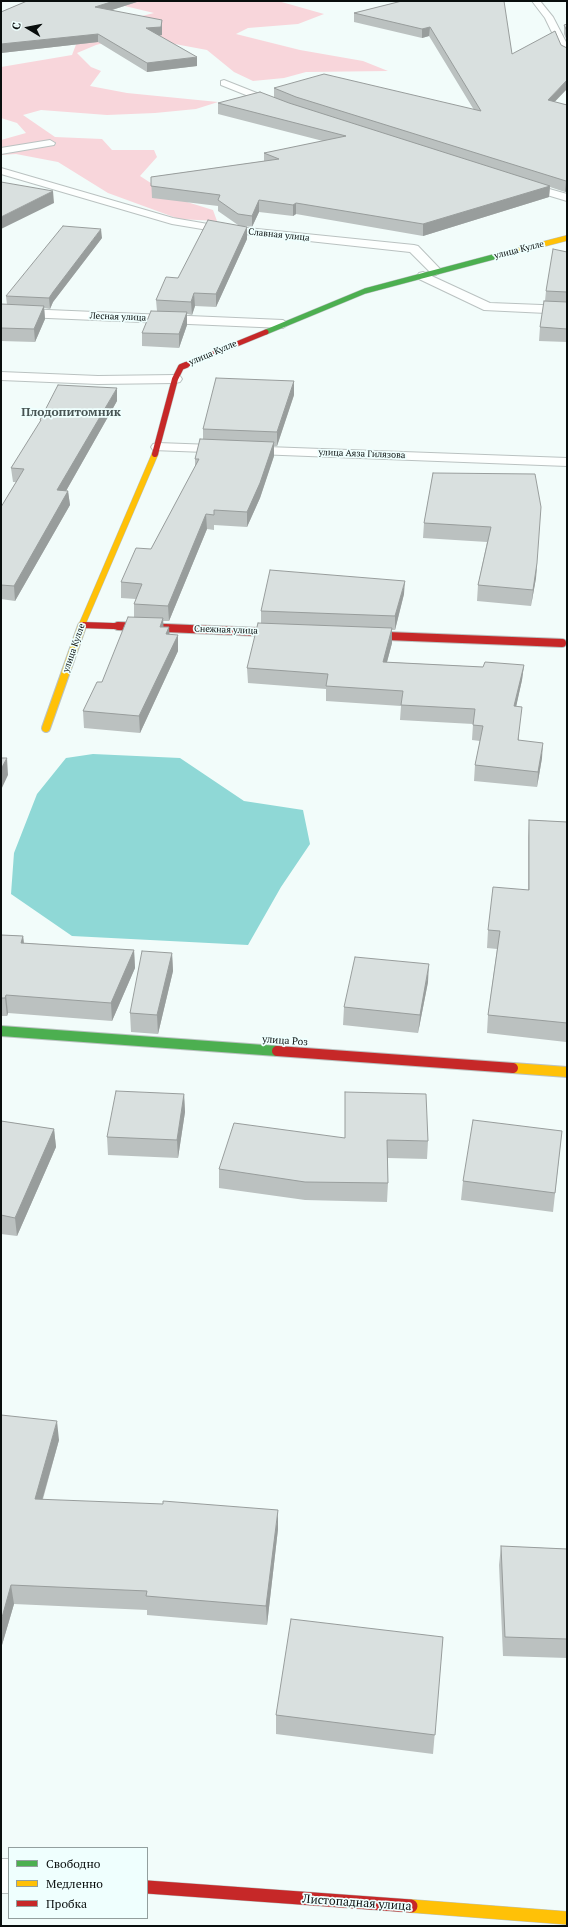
<!DOCTYPE html>
<html>
<head>
<meta charset="utf-8">
<style>
  body { margin:0 }
  #map { position:relative; width:568px; height:1927px; overflow:hidden; background:#f2fcfa; font-family:"PT Serif",serif }
  canvas { display:block }
  .frame { position:absolute; inset:0; border:2px solid #090e0d; pointer-events:none }
  .legend { position:absolute; left:8px; top:1847px; width:140px; height:72px; box-sizing:border-box; background:#effffe; border:1px solid #939f9e; margin:0; padding:5px 7px; list-style:none; font-size:12px; color:#090e0d }
  .legend li { display:flex; align-items:center; gap:8px; height:20px }
  .legend b { width:20px; border:1px solid #939f9e }
  .north { position:absolute; left:8px; top:8px; width:40px; height:40px; -webkit-text-stroke:3px #effffe; paint-order:stroke; rotate:280deg; font-size:11px; font-weight:700; line-height:16px; text-align:center; color:#090e0d }
  .north::after { content:''; display:block; margin:auto; width:14px; height:18px; background:#090e0d; clip-path:polygon(50% 0,100% 100%,50% 72%,0 100%) }
</style>
</head>
<body>
<div id="map">
<canvas width="568" height="1927"></canvas>
<div class="frame"></div>
<ul class="legend">
<li><b style="height:5px;background:#4caf50"></b>Свободно</li>
<li><b style="height:5px;background:#ffc107"></b>Медленно</li>
<li><b style="height:5px;background:#c62828"></b>Пробка</li>
</ul>
<div class="north">С</div>
</div>
<script>
const context = document.querySelector('canvas').getContext('2d');
context.lineJoin = 'round';
function fillPath(path, color) { context.fillStyle = color; context.fill(path, 'evenodd'); }
const shape = rows => new Path2D(rows.map(r => 'M' + r).join(''));
function strokePath(path, color, width, dash) { context.strokeStyle = color; context.lineWidth = width; context.lineCap = dash ? 'butt' : 'round'; context.setLineDash(dash || []); context.stroke(path); }
function drawText(font, color, halo, rows, align = 'center') {
  context.font = font + ' "PT Serif",serif'; context.lineWidth = 3.5; context.setLineDash([]); context.textBaseline = 'middle'; context.strokeStyle = halo; context.fillStyle = color; for (const [text, x, y, turn = 0] of rows) {
    context.save(); context.translate(x, y); context.rotate((+turn || 0) * Math.PI / 180); context.textAlign = isNaN(turn) ? turn : align; if (halo) context.strokeText(text, 0, 0); context.fillText(text, 0, 0); context.restore();
  }
}
const green = shape([
  [104,1,278,1,324,14,298,24,248,28,236,34,300,50,363,61,388,71,306,72,284,78,253,81,234,72,207,50,148,39,118,39,96,45,77,53,91,67,101,71,90,86,127,93,218,102,196,109,155,113,107,115,41,110,23,115,55,137,102,139,112,150,154,150,157,157,140,176,174,198,213,210,217,221,179,219,108,193,58,162,16,154,1,155,1,140,26,133,17,123,1,118,1,67,72,55,77,42,70,34,154,13]
]);
const water = shape([
  [93,754,180,758,244,801,303,810,310,844,281,887,248,945,72,936,11,894,14,853,37,794,66,758]
]);
const street = shape([
  [532,1,540,1,553,17,567,44,567,56,562,53,545,18,532,1],
  [224,80,282,103,284,105,279,108,276,107,221,85,221,81,224,80],
  [50,140,55,143,54,145,1,154,1,148,50,140],
  [1,168,173,218,208,224,414,245,418,246,442,271,436,275,432,274,410,252,208,230,172,224,1,174,1,168],
  [521,181,567,194,567,201,517,186,516,184,517,182,521,181],
  [423,272,490,303,567,306,567,314,484,310,419,279,417,276,419,273,423,272],
  [1,308,283,320,289,324,283,328,1,316,1,308],
  [1,372,98,376,175,375,180,376,182,379,180,382,175,383,98,384,1,380,1,372],
  [158,443,567,458,567,466,153,450,151,447,153,444,158,443],
  [1,1859,9,1859,9,1893,1,1893,1,1859]
]);
const fastFar1 = shape([
  [266,332,365,291,497,256]
]);
const fast = shape([
  [1,1031,277,1051]
]);
const slowFar4 = shape([
  [497,256,567,238]
]);
const slowFar3 = shape([
  [81,627,155,454]
]);
const slowFar2 = shape([
  [46,728,82,626]
]);
const slowFar1 = shape([
  [513,1068,567,1072]
]);
const slow = shape([
  [411,1906,567,1918]
]);
const jamFar4 = shape([
  [183,366,266,332]
]);
const jamFar3 = shape([
  [155,454,175,379,181,367,186,365],
  [82,625,144,627]
]);
const jamFar2 = shape([
  [118,626,285,633],
  [362,635,562,643]
]);
const jamFar1 = shape([
  [277,1051,513,1068]
]);
const jam = shape([
  [147,1887,411,1906]
]);
const wall = shape([
  [27,1,140,1,112,10,162,28,162,35,159,36,197,66,147,72,98,42,1,53,1,12],
  [402,1,512,54,555,102,567,105,567,191,565,192,550,187,549,197,423,236,296,214,293,216,259,212,252,227,244,226,247,227,247,239,216,307,195,306,192,315,187,314,187,325,179,348,142,346,142,333,157,311,156,300,178,278,238,225,218,211,218,206,152,198,151,177,264,161,264,153,323,141,218,114,218,103,274,97,274,88,474,110,429,36,422,38,354,22,354,13],
  [567,24,567,41,564,34,564,25],
  [102,238,53,302,50,309,44,308,45,319,35,342,1,341,1,304,7,305,6,296],
  [567,252,567,342,539,341,540,327,545,301,546,291],
  [294,381,294,395,277,446,274,446,274,456,260,498,247,527,214,525,214,530,207,529,169,621,163,621,163,627,169,635,178,635,178,651,140,733,84,728,83,711,102,682,134,617,134,604,136,599,121,598,121,582,151,549,195,467,195,459,203,439,203,429],
  [117,401,66,491,68,491,70,505,15,601,1,599,1,507,16,482,13,482,11,468,40,423,40,420],
  [433,473,537,563,536,578,531,606,477,601,478,585,487,542,423,538,424,523],
  [404,594,395,630,392,630,392,643,387,662,483,667,524,665,522,680,516,706,519,740,542,758,537,787,474,781,475,765,480,741,472,740,473,724,400,720,401,706,326,701,326,689,248,683,247,668,261,624,261,611],
  [529,820,567,822,567,1031,566,1042,487,1033,488,1015,497,949,487,948,488,930,528,890,528,837],
  [1,935,23,936,24,943,134,950,135,968,112,1021,8,1013,7,1016,1,1016],
  [172,953,173,971,158,1034,131,1032,130,1013],
  [428,982,418,1033,343,1025,344,1007],
  [184,1094,185,1112,178,1158,108,1155,107,1137],
  [1,1121,54,1129,56,1147,17,1236,1,1234],
  [562,1131,553,1212,461,1200,463,1181],
  [345,1138,428,1141,427,1159,388,1158,388,1183,387,1202,305,1200,219,1188,219,1169],
  [1,1415,59,1440,43,1499,278,1529,267,1625,147,1615,147,1610,14,1604,2,1645,1,1645],
  [501,1546,567,1549,567,1658,503,1656,499,1565],
  [443,1637,433,1754,276,1734,276,1715]
]);
const shadedWall = shape([
  [114,1,140,1,96,15,95,7],
  [162,20,162,35,147,37,146,28],
  [430,27,429,36,422,38,422,29],
  [98,34,98,42,1,53,1,44],
  [197,57,197,66,147,72,147,63],
  [567,80,567,89,547,110,548,100],
  [566,181,567,181,567,191,565,192],
  [550,186,549,197,423,236,423,224],
  [53,191,54,203,1,229,1,217],
  [259,200,259,212,252,227,252,216],
  [296,203,296,214,293,216,293,205],
  [247,227,247,239,216,307,216,294],
  [101,229,102,238,53,302,50,309,49,298,53,292],
  [194,293,195,306,192,315,191,302],
  [44,306,45,319,35,342,34,329],
  [187,312,187,325,179,348,179,334],
  [294,381,294,395,277,446,277,432],
  [117,388,117,401,58,505,57,490],
  [274,442,274,456,260,498,247,527,247,512],
  [68,491,70,505,15,601,14,586],
  [206,514,207,529,169,621,168,606],
  [537,563,536,578,531,606,533,590],
  [405,581,404,594,395,630,395,616],
  [163,618,164,634,160,627],
  [169,627,170,643,166,634],
  [392,628,392,643,383,677,383,662],
  [178,635,178,651,140,733,139,716],
  [524,665,522,680,513,721,514,706],
  [543,743,542,758,537,787,538,772],
  [7,758,8,775,1,790,1,769],
  [23,936,25,954,21,943],
  [134,950,135,968,112,1021,111,1003],
  [172,953,173,971,158,1034,157,1015],
  [429,964,428,982,418,1033,420,1015],
  [6,995,8,1013,7,1016,5,998],
  [184,1094,185,1112,178,1158,177,1140],
  [54,1129,56,1147,17,1236,15,1218],
  [57,1421,59,1440,37,1518,35,1499],
  [278,1510,278,1529,267,1625,266,1606],
  [11,1585,14,1604,2,1645,1,1636,1,1621]
]);
const building = shape([
  [27,1,114,1,95,7,162,20,161,27,146,28,197,57,147,63,98,34,1,44,1,12,27,1],
  [402,1,504,1,512,54,555,31,561,45,567,48,567,80,548,100,567,105,567,181,566,181,296,97,274,88,324,74,481,111,430,27,422,29,354,13,402,1],
  [567,24,567,31,564,25,567,24],
  [260,92,289,103,550,186,423,224,296,203,293,205,259,200,252,216,238,214,218,200,220,195,151,186,151,177,279,159,264,153,346,136,218,103,260,92],
  [1,182,53,191,1,217,1,182],
  [208,220,247,227,216,294,194,293,191,302,156,300,166,277,178,278,208,220],
  [63,226,101,229,53,292,49,298,6,296,63,226],
  [553,249,567,252,567,292,546,291,553,249],
  [544,301,567,302,567,329,540,327,544,301],
  [1,304,44,306,34,329,1,328,1,304],
  [151,311,187,312,179,334,142,333,151,311],
  [216,378,294,381,277,432,203,429,216,378],
  [58,385,117,388,57,490,68,491,14,586,1,585,1,507,24,469,11,468,41,420,40,420,58,385],
  [200,439,274,442,260,483,247,512,214,510,214,515,206,514,168,606,134,604,142,584,121,582,136,548,151,549,199,459,195,459,200,439],
  [433,473,535,474,541,507,537,563,533,590,478,585,491,527,424,523,433,473],
  [270,570,405,581,395,616,261,611,270,570],
  [128,617,163,618,160,627,169,627,166,634,178,635,139,716,83,711,97,682,102,682,128,617],
  [258,623,392,628,383,662,483,667,485,662,524,665,514,706,522,707,518,740,543,743,538,772,475,765,483,726,473,725,475,709,401,705,403,691,326,686,328,674,247,668,258,623],
  [1,758,7,758,1,769,1,758],
  [529,820,567,822,567,1023,488,1015,500,931,488,930,493,887,529,890,529,820],
  [1,935,23,936,21,943,134,950,111,1003,6,995,5,998,1,998,1,935],
  [142,951,172,953,157,1015,130,1013,142,951],
  [355,957,429,964,420,1015,344,1007,355,957],
  [116,1091,184,1094,177,1140,107,1137,116,1091],
  [345,1092,426,1094,428,1141,387,1140,388,1183,305,1182,219,1169,234,1123,345,1138,345,1092],
  [473,1120,562,1131,555,1193,463,1181,473,1120],
  [1,1121,54,1129,15,1218,1,1215,1,1121],
  [1,1415,57,1421,35,1499,163,1504,163,1501,278,1510,266,1606,146,1596,147,1591,11,1585,1,1621,1,1415],
  [501,1546,567,1549,567,1639,505,1637,501,1546],
  [291,1619,443,1637,435,1735,276,1715,291,1619]
]);
const farStreetnames = [
  ["Славная улица",279,235,6],
  ["улица Кулле",519,250,-14],
  ["Лесная улица",118,317,2],
  ["улица Кулле",213,353,-23],
  ["улица Аяза Гилязова",362,454,2],
  ["Снежная улица",226,630,2],
  ["улица Кулле",74,648,-71]
];
const streetNames = [
  ["улица Роз",285,1041,4]
];
const farDistrictnames = [
  ["Плодопитомник",71,413]
];
const nearStreetnames = [
  ["Листопадная улица",357,1903,4]
];
fillPath(green, '#f8d6db');
fillPath(water, '#8fd8d6');
strokePath(street, '#bac2c1', 2);
strokePath(fastFar1, '#bac2c1', 6);
strokePath(fast, '#bac2c1', 12);
strokePath(slowFar4, '#bac2c1', 6);
strokePath(slowFar3, '#bac2c1', 7);
strokePath(slowFar2, '#bac2c1', 10);
strokePath(slowFar1, '#bac2c1', 12);
strokePath(slow, '#bac2c1', 14);
strokePath(jamFar4, '#bac2c1', 6);
strokePath(jamFar3, '#bac2c1', 7);
strokePath(jamFar2, '#bac2c1', 10);
strokePath(jamFar1, '#bac2c1', 12);
strokePath(jam, '#bac2c1', 14);
fillPath(street, '#fdfffe');
strokePath(fastFar1, '#4caf50', 5);
strokePath(fast, '#4caf50', 10);
strokePath(slowFar4, '#ffc107', 5);
strokePath(slowFar3, '#ffc107', 6);
strokePath(slowFar2, '#ffc107', 8);
strokePath(slowFar1, '#ffc107', 10);
strokePath(slow, '#ffc107', 13);
strokePath(jamFar4, '#c62828', 5);
strokePath(jamFar3, '#c62828', 6);
strokePath(jamFar2, '#c62828', 8);
strokePath(jamFar1, '#c62828', 10);
strokePath(jam, '#c62828', 13);
fillPath(wall, '#bbc1c0');
fillPath(shadedWall, '#989d9c');
fillPath(building, '#d9e0df');
strokePath(building, '#989d9c', 1);
drawText('9px', '#090e0d', '#effffe', farStreetnames);
drawText('10px', '#090e0d', '#effffe', streetNames);
drawText('bold 12px', '#465352', '#effffe', farDistrictnames);
drawText('12px', '#090e0d', '#effffe', nearStreetnames);
</script>
</body>
</html>
